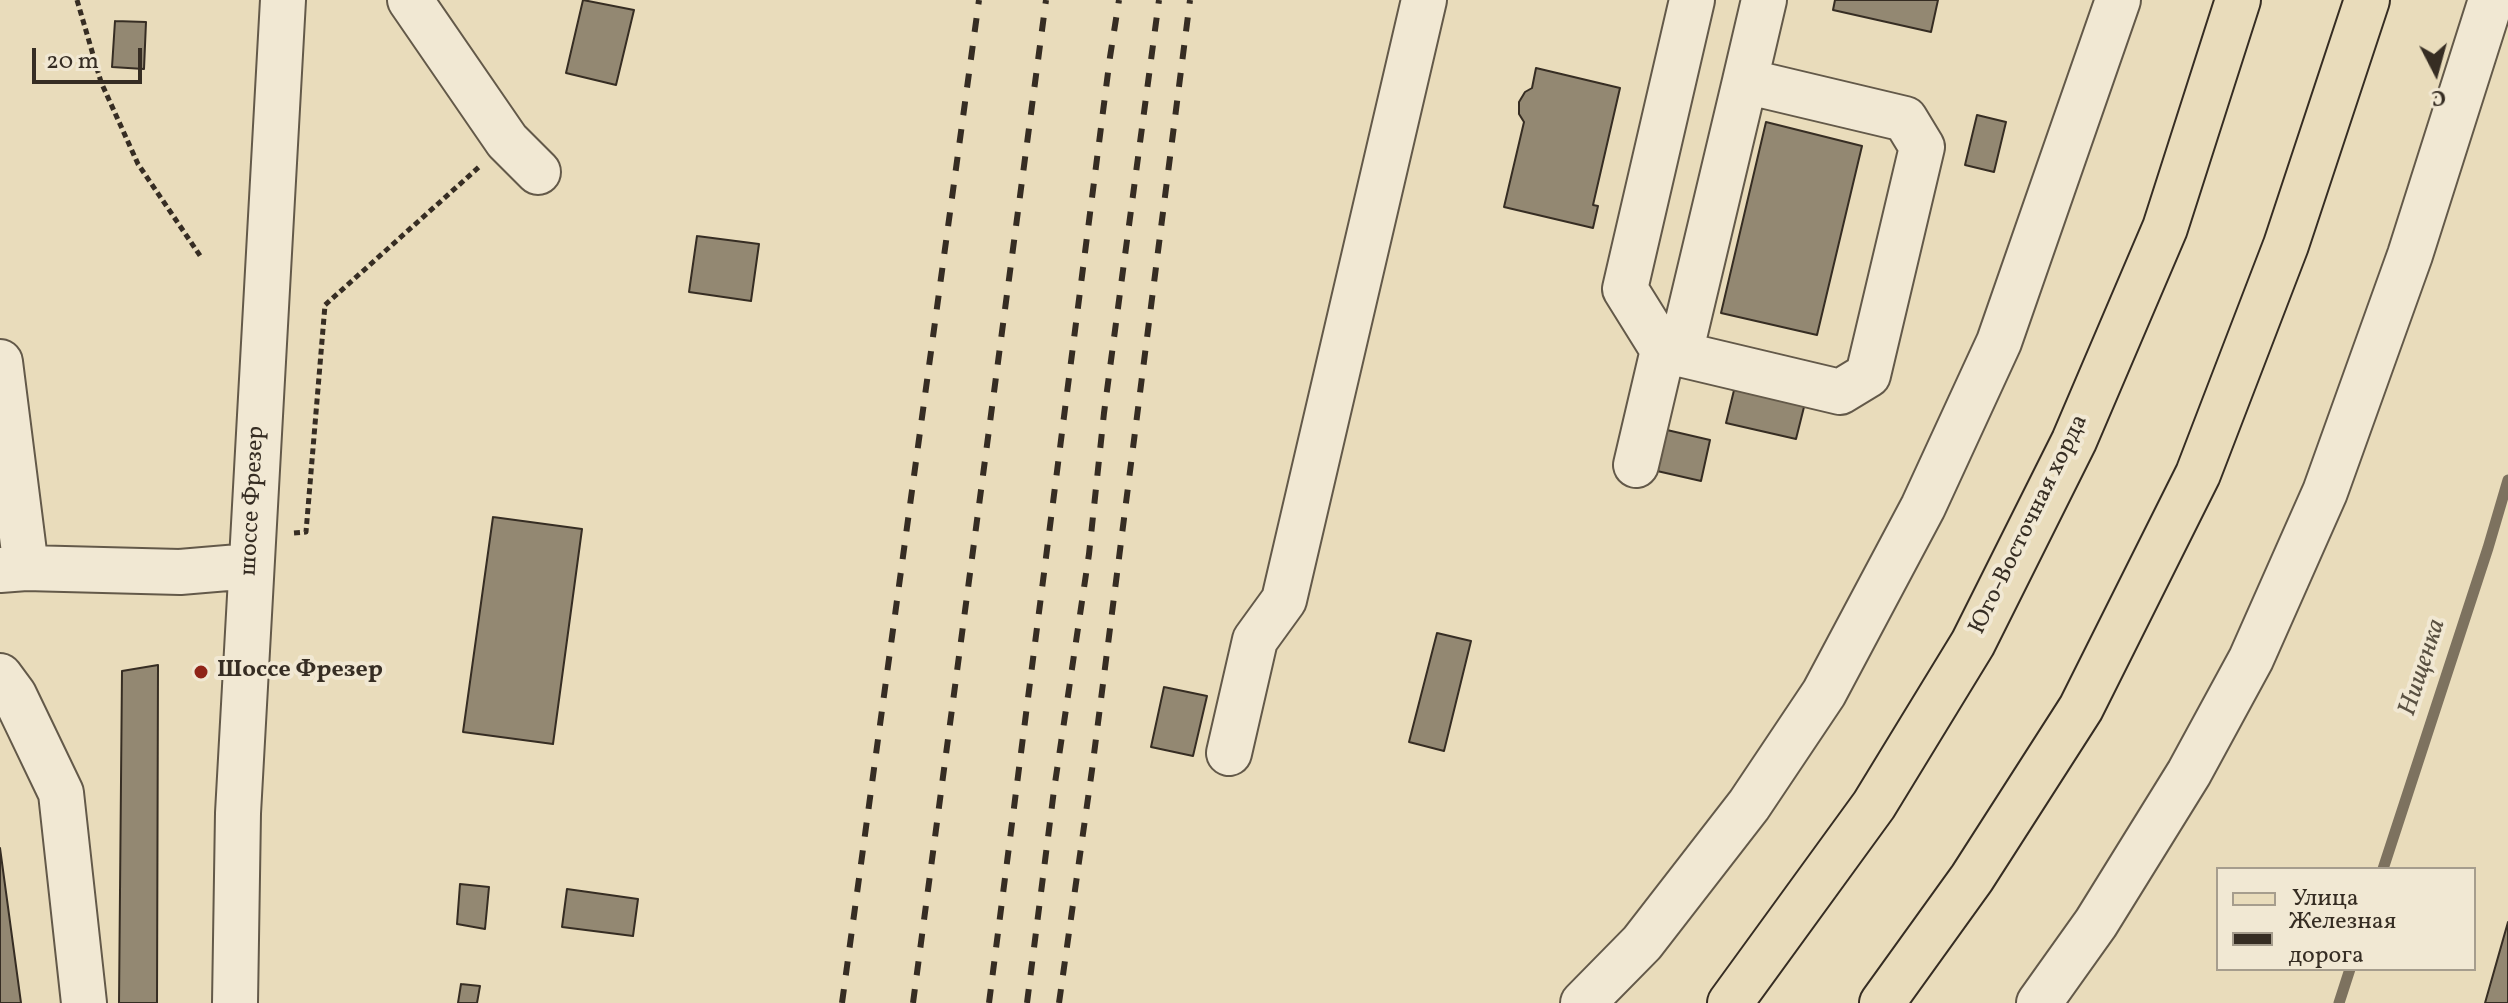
<!DOCTYPE html>
<html>
<head>
<meta charset="utf-8">
<style>
  body { margin:0 }
  #map { position:relative; width:2508px; height:1003px; overflow:hidden; background:#e9dcbb; font-family:Vollkorn,serif }
  canvas { display:block }
  .legend { position:absolute; left:2216px; top:867px; width:260px; height:104px; box-sizing:border-box; background:#f1e8d3; border:2px solid #a69d8d; margin:0; padding:10px 14px; list-style:none; font-size:24px; color:#362d23 }
  .legend li { display:flex; align-items:center; gap:16px; height:40px }
  .legend b { width:40px; border:2px solid #a69d8d }
  .north { position:absolute; left:2396px; top:32px; width:80px; height:80px; -webkit-text-stroke:6px #f1e8d3; paint-order:stroke; rotate:174deg; font-size:22px; font-weight:700; line-height:32px; text-align:center; color:#362d23 }
  .north::after { content:''; display:block; margin:auto; width:28px; height:36px; background:#362d23; clip-path:polygon(50% 0,100% 100%,50% 72%,0 100%) }
  .scale { position:absolute; left:32px; top:48px; width:110px; height:36px; box-sizing:border-box; border:4px solid #362d23; border-top:0; padding-left:10px; font-size:24px; line-height:28px; white-space:nowrap; color:#362d23; -webkit-text-stroke:6px #f1e8d3; paint-order:stroke }
</style>
</head>
<body>
<div id="map">
<canvas width="2508" height="1003"></canvas>
<ul class="legend">
<li><b style="height:10px;background:#e9dcbb"></b>Улица</li>
<li><b style="height:10px;background:#362d23"></b>Железная дорога</li>
</ul>
<div class="north">С</div>
<div class="scale">20 m</div>
</div>
<script>
const context = document.querySelector('canvas').getContext('2d');
context.lineJoin = 'round';
const shape = rows => new Path2D(rows.map(r => 'M' + r).join(''));
function strokePath(path, color, width, dash) { context.strokeStyle = color; context.lineWidth = width; context.lineCap = dash ? 'butt' : 'round'; context.setLineDash(dash || []); context.stroke(path); }
function fillPath(path, color) { context.fillStyle = color; context.fill(path, 'evenodd'); }
function drawText(font, color, halo, rows, align = 'center') {
  context.font = font + ' Vollkorn,serif'; context.lineWidth = 8; context.setLineDash([]); context.textBaseline = 'middle'; context.strokeStyle = halo; context.fillStyle = color; for (const [text, x, y, turn = 0] of rows) {
    context.save(); context.translate(x, y); context.rotate((+turn || 0) * Math.PI / 180); context.textAlign = isNaN(turn) ? turn : align; if (halo) context.strokeText(text, 0, 0); context.fillText(text, 0, 0); context.restore();
  }
}
const stream = shape([
  [2383,869,2488,548,2508,480],
  [2339,1003,2350,969]
]);
const building = shape([
  [583,0,634,10,616,85,566,73,583,0],
  [1835,0,1938,0,1931,32,1833,10,1835,0],
  [115,21,146,22,144,69,112,67,115,21],
  [1536,68,1620,88,1593,205,1598,206,1593,228,1504,207,1524,122,1519,114,1519,102,1525,92,1532,88,1536,68],
  [1977,115,2006,122,1994,172,1965,165,1977,115],
  [1766,122,1862,146,1817,335,1721,313,1766,122],
  [697,236,759,244,751,301,689,292,697,236],
  [1736,382,1806,399,1796,439,1726,423,1736,382],
  [1667,430,1710,440,1701,481,1657,471,1667,430],
  [493,517,582,529,553,744,463,732,493,517],
  [1437,633,1471,641,1444,751,1409,742,1437,633],
  [158,665,157,1003,119,1003,122,671,158,665],
  [1164,687,1207,696,1193,756,1151,747,1164,687],
  [0,848,21,1003,0,1003,0,848],
  [460,884,489,887,485,929,457,924,460,884],
  [567,889,638,899,633,936,562,927,567,889],
  [2508,922,2508,1003,2485,1003,2508,922],
  [461,984,480,986,477,1003,458,1003,461,984]
]);
const path = shape([
  [77,0,101,82,138,164,201,257],
  [294,533,306,532,325,305,479,167]
]);
const minor = shape([
  [410,0,507,141,538,172],
  [1663,350,1840,392,1868,375,1922,147,1905,119,1745,81,1764,0],
  [1680,354,1745,81],
  [0,362,26,568],
  [1636,465,1663,350,1625,289,1692,0],
  [0,570,26,568,180,572,251,566],
  [0,676,14,695,61,793,84,1003],
  [1229,753,1255,640,1284,600,1424,0],
  [235,1003,238,813,283,0],
  [1583,1003,1642,943,1749,805,1824,693,1923,507,1999,342,2118,0],
  [2039,1003,2096,923,2189,773,2251,659,2325,492,2410,255,2491,0]
]);
const major = shape([
  [1730,1003,1874,805,1973,643,2074,441,2165,228,2238,0],
  [1882,1003,1972,878,2081,708,2198,474,2286,245,2367,0]
]);
const rail = shape([
  [842,1003,979,0],
  [913,1003,1046,0],
  [989,1003,1110,57,1119,0],
  [1027,1003,1054,790,1089,554,1104,413,1159,0],
  [1059,1003,1092,770,1190,0]
]);
const markers = [
  [201,672,8,"#8f2418"]
];
const streetNames = [
  ["шоссе Фрезер",254,501,-87],
  ["Юго-Восточная хорда",2030,525,-64]
];
const poiNames = [
  ["Шоссе Фрезер",217,672]
];
const waterNames = [
  ["Нищенка",2424,668,-72]
];
strokePath(stream, '#7d725f', 11);
fillPath(building, '#938872');
strokePath(building, '#362d23', 2);
strokePath(minor, '#635949', 48);
strokePath(major, '#362d23', 48);
strokePath(path, '#362d23', 5, [6, 4]);
strokePath(minor, '#f1e8d3', 44);
strokePath(major, '#e9dcbb', 44);
strokePath(rail, '#362d23', 6, [14, 14]);
for (const [x, y, r, color] of markers) { const dot = new Path2D(); dot.arc(x, y, r, 0, 2 * Math.PI); context.fillStyle = color; context.fill(dot); strokePath(dot, '#f1e8d3', 3); }
drawText('24px', '#362d23', '#f1e8d3', streetNames);
drawText('bold 24px', '#362d23', '#f1e8d3', poiNames, 'left');
drawText('italic 26px', '#595041', '#f1e8d3', waterNames);
</script>
</body>
</html>
